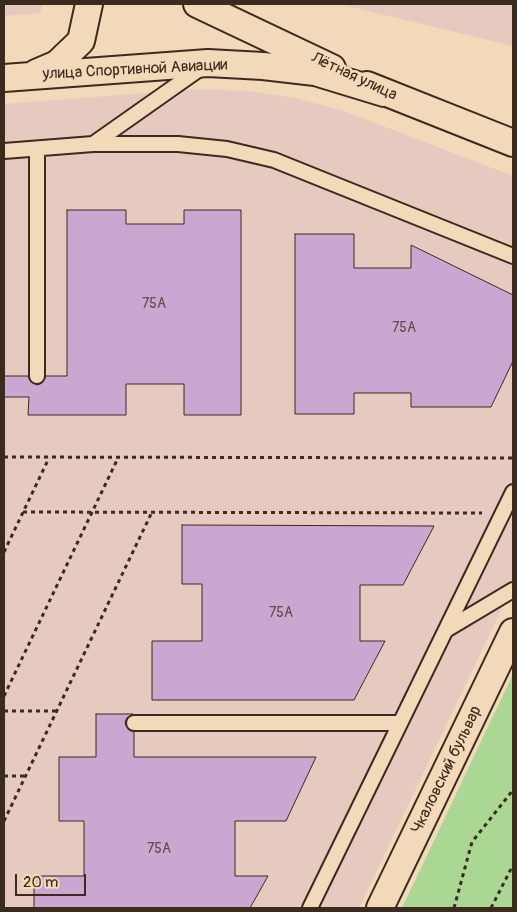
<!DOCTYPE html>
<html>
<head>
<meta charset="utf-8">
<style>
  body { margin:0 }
  #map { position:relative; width:517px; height:912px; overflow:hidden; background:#f2d9b9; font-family:Pangolin,sans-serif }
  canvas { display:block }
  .frame { position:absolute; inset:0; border:5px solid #3b2a1e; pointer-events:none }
  .scale { position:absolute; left:15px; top:874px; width:71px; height:22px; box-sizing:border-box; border:2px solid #3b2a1e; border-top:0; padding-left:6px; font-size:15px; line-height:18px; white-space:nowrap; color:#3b2a1e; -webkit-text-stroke:4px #f2d9b9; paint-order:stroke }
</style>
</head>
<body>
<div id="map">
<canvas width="517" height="912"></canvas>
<div class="frame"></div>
<div class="scale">20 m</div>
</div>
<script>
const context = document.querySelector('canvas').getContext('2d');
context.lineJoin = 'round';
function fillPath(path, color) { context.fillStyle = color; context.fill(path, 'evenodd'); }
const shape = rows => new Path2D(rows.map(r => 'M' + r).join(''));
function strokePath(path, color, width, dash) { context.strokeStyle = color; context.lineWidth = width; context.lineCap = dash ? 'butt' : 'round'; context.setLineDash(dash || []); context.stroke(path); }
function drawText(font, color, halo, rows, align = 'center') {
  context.font = font + ' Pangolin,sans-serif'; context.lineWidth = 5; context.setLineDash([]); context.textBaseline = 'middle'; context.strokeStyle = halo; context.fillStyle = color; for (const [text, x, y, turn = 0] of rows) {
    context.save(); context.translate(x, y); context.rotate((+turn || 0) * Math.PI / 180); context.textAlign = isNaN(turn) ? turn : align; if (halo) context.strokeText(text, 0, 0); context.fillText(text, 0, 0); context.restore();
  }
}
const built = shape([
  [4,4,43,4,40,13,4,16],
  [332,4,513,4,513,46,343,5],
  [196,89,249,91,295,98,344,111,513,176,513,585,359,908,4,908,4,104]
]);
const green = shape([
  [513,674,513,908,402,908]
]);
const building = shape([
  [67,210,126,210,126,224,184,224,184,210,241,210,241,415,184,415,184,384,126,384,126,415,28,415,29,397,4,397,4,376,28,376,30,381,37,385,42,383,46,376,67,376,67,210],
  [295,234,354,234,354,268,411,268,411,245,513,295,513,361,491,407,411,407,411,393,354,393,354,414,295,414,295,234],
  [182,525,434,526,403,585,360,585,360,641,385,641,354,700,152,700,152,641,202,641,202,584,182,584,182,525],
  [96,714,133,714,127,718,125,723,129,730,134,732,134,757,316,757,286,821,235,821,235,876,268,876,250,908,34,908,34,876,84,876,84,821,59,821,59,757,96,757,96,714]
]);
const path = shape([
  [4,457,513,458],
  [23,512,482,513],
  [4,552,49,458],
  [4,696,118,458],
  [4,711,56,711],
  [4,776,25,776],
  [4,821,152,512],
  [454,908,472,842,513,790],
  [491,908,513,865]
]);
const lane = shape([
  [93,144,178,144,227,149,274,160,513,256],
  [4,151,93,144,201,68],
  [37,376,37,149],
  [446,630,513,590],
  [134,723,399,723],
  [310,908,513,492]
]);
const street = shape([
  [197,4,332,68],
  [36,73,57,64,81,41,89,4],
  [4,78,208,63,263,66,315,72,384,93],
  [367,85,513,143],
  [380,908,513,632]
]);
const numberNames = [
  ["75А",154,304],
  ["75А",404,328],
  ["75А",281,613],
  ["75А",159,849]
];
const streetNames = [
  ["улица Спортивной Авиации",135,70,-3],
  ["Лётная улица",354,77,25],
  ["Чкаловский бульвар",447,770,-64]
];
fillPath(built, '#e6cac0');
fillPath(green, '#abd795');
fillPath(building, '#c9a7d1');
strokePath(building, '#3b2a1e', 1);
strokePath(lane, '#3b2a1e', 18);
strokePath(street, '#3b2a1e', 30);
strokePath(path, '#3b2a1e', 3, [4, 4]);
strokePath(lane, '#f2d9b9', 14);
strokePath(street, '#f2d9b9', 26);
drawText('14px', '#5e494b', null, numberNames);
drawText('16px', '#3b2a1e', '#f2d9b9', streetNames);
</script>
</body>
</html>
